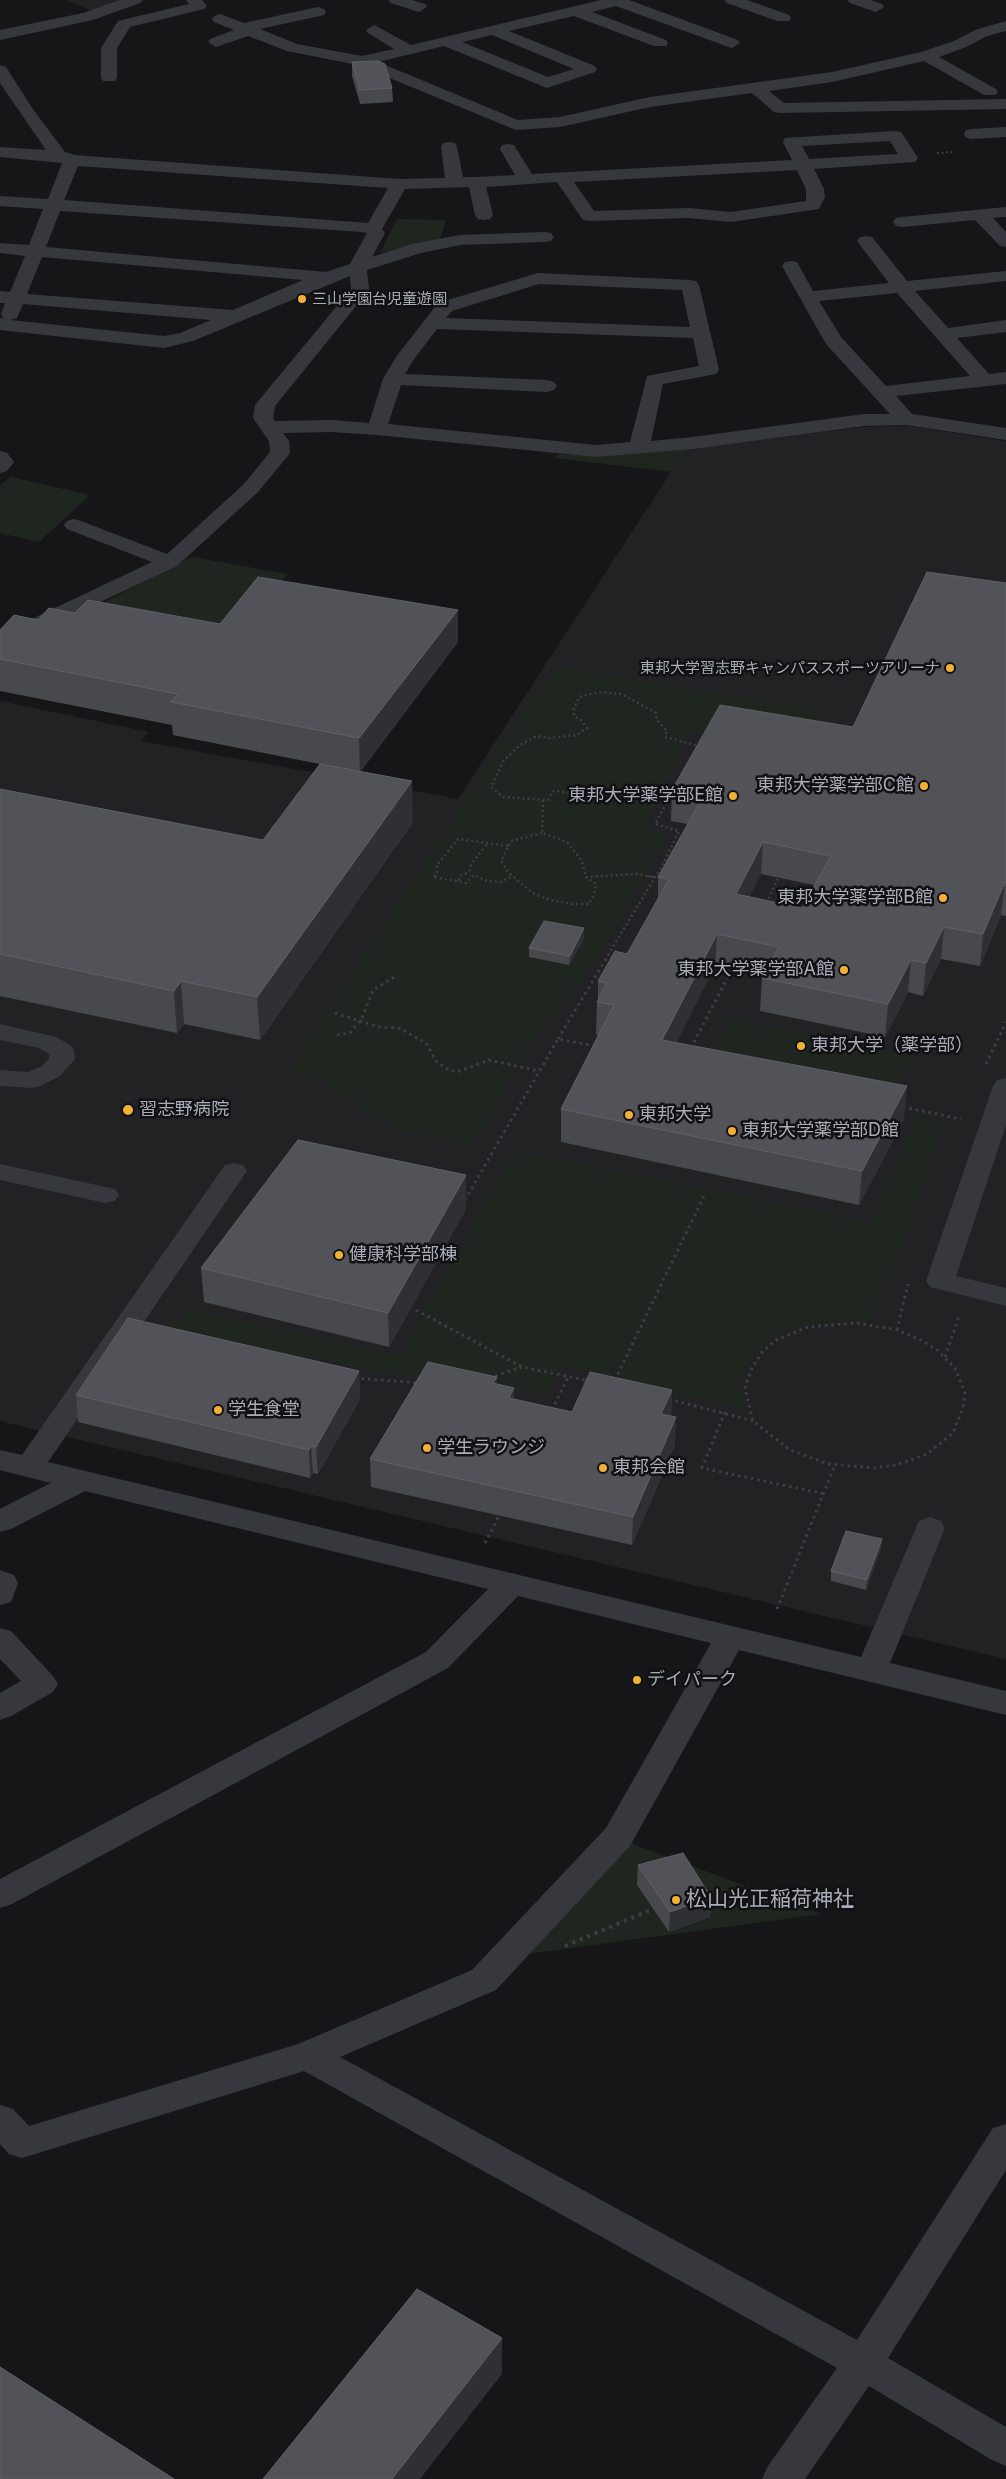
<!DOCTYPE html>
<html>
<head>
<meta charset="utf-8">
<style>
  body { margin:0 }
  canvas { display:block; background:#161618 }
</style>
</head>
<body>
<canvas width="1006" height="2479"></canvas>
<script>
const context = document.querySelector('canvas').getContext('2d');
context.lineJoin = 'round';
function fillPath(path, color) { context.fillStyle = color; context.fill(path, 'evenodd'); }
const shape = rows => new Path2D(rows.map(r => 'M' + r).join(''));
function strokePath(path, color, width, dash) { context.strokeStyle = color; context.lineWidth = width; context.lineCap = dash ? 'butt' : 'round'; context.setLineDash(dash || []); context.stroke(path); }
function drawText(font, color, halo, rows, align = 'center') {
  context.font = font + ' Inter,"Noto Sans JP",sans-serif'; context.lineWidth = 5; context.setLineDash([]); context.textBaseline = 'middle'; context.strokeStyle = halo; context.fillStyle = color; for (const [text, x, y, turn = 0] of rows) {
    context.save(); context.translate(x, y); context.rotate((+turn || 0) * Math.PI / 180); context.textAlign = isNaN(turn) ? turn : align; if (halo) context.strokeText(text, 0, 0); context.fillText(text, 0, 0); context.restore();
  }
}
const built = shape([
  [67,0,119,0,92,11],
  [909,426,1006,441,1006,1659,0,1421,0,701,149,732,140,741,458,799,686,449,863,427]
]);
const green = shape([
  [397,219,446,220,440,239,380,253],
  [686,449,672,472,554,458,559,454,593,456],
  [11,477,90,495,39,542,0,533,0,485],
  [192,557,288,574,237,630,101,604],
  [557,667,820,710,805,746,691,730,644,827,668,836,595,962,527,1049,472,1144,401,1130,317,1079,290,1070,514,725],
  [730,1019,911,1056,891,1098,709,1059],
  [918,1117,947,1120,873,1321,827,1321,781,1330,754,1356,739,1380,747,1410,564,1365,546,1396,384,1373,168,1329,190,1309,401,1357,512,1151,872,1223],
  [630,1843,821,1914,520,1955]
]);
const pathFar3 = shape([
  [937,153,955,152]
]);
const pathFar2 = shape([
  [586,798,585,794,553,791,548,800,503,797,491,787,504,760,520,745,537,736,550,738,577,735,587,728,581,720,574,716,574,708,579,697,599,692,622,694,656,713,657,720,667,731,665,737,699,746],
  [543,800,542,833,567,842,582,861,586,877,635,874,655,877,645,876],
  [542,833,511,841,501,861,508,872,531,892,546,899,573,904,589,904,594,895,596,884,586,877],
  [508,846,458,839,437,865,437,874,433,877,466,883,474,875,487,881,501,882,512,876],
  [459,879,458,882,460,876,469,872,472,863,487,844],
  [766,903,780,875],
  [608,955,662,866,679,831,655,824,674,789]
]);
const pathFar1 = shape([
  [335,1013,379,1027,399,1028,426,1043,436,1061,450,1071,460,1071,489,1060,539,1071],
  [337,1035,350,1033,362,1018,373,990,394,977],
  [558,1039,609,954],
  [691,1048,733,967],
  [986,1064,1006,1022],
  [903,1107,961,1119],
  [465,1200,558,1039,595,1046],
  [416,1310,522,1367,590,1381],
  [857,1323,897,1330,921,1340,937,1350,955,1368,965,1393,963,1408,953,1433,927,1454,896,1465,874,1468,828,1464,790,1450,753,1421,745,1388,752,1368,762,1352,776,1340,808,1327,857,1323],
  [897,1330,908,1284],
  [945,1357,960,1314],
  [355,1378,419,1383],
  [489,1378,522,1367],
  [615,1380,705,1194],
  [669,1399,753,1421],
  [552,1410,568,1377],
  [725,1412,702,1468,825,1494],
  [485,1543,500,1514],
  [777,1609,835,1465]
]);
const path = shape([
  [565,1946,653,1909]
]);
const minor = shape([
  [120,0,143,0,140,3,93,20,0,40,0,30,83,13,120,0],
  [186,0,202,0,207,6,204,9,130,27,117,48,117,78,115,81,103,81,101,78,101,48,118,21,189,4,186,0],
  [388,0,412,0,425,4,427,7,419,12,391,3,388,0],
  [601,0,629,0,738,40,740,43,732,48,726,46,616,6,592,12,666,40,668,43,666,46,654,46,574,16,509,31,595,66,597,69,595,72,547,88,444,46,378,62,518,120,560,117,650,97,832,72,921,52,954,41,975,30,1006,21,1006,31,987,36,966,47,939,57,996,89,998,92,996,95,984,95,924,61,832,82,769,91,784,103,1006,99,1006,109,780,113,774,112,752,93,650,107,560,127,516,130,358,65,287,51,248,36,216,47,208,42,210,39,234,30,214,22,212,19,214,16,220,14,244,23,318,7,324,9,326,12,324,15,260,29,297,44,362,56,394,49,368,33,366,30,374,25,411,45,601,0],
  [492,35,574,69,548,77,462,42,492,35],
  [724,0,747,0,789,15,791,18,789,21,777,21,727,3,724,0],
  [847,0,870,0,882,4,884,7,876,12,850,3,847,0],
  [0,65,6,67,32,108,65,152,74,155,399,179,445,178,441,147,443,143,449,142,455,143,457,147,463,177,476,177,515,175,500,149,502,145,508,144,514,145,532,174,792,160,783,142,785,138,895,131,901,132,918,158,915,162,814,169,824,189,825,197,819,209,731,222,689,218,589,221,583,220,557,182,486,187,493,215,490,219,484,220,478,219,475,215,469,187,405,189,382,229,385,233,372,257,412,244,460,235,545,232,551,233,554,237,551,241,545,242,460,245,421,253,367,270,369,290,275,406,273,418,275,421,331,420,369,423,383,379,396,357,438,303,538,273,690,280,696,281,699,285,719,370,716,374,663,384,651,441,693,437,864,414,890,414,826,344,782,266,785,262,791,261,797,262,813,291,889,283,857,241,860,237,866,236,872,237,907,281,1006,271,1006,281,915,291,948,328,1006,320,1006,332,957,338,989,374,1006,372,1006,384,896,396,912,414,1006,428,1006,440,906,425,864,426,693,449,596,457,377,435,331,432,283,433,289,441,290,453,287,457,258,492,177,566,0,649,0,634,152,562,67,529,64,525,67,521,74,519,81,521,167,554,244,484,270,452,269,441,253,418,255,405,351,289,350,276,193,341,164,348,0,330,0,318,10,319,3,318,1,314,5,303,0,303,0,291,10,292,25,256,0,253,0,243,29,245,43,209,0,206,0,196,48,199,62,163,0,157,0,147,46,150,0,83,0,65],
  [890,141,898,154,809,159,802,146,890,141],
  [78,166,388,188,368,223,64,200,78,166],
  [797,170,806,189,806,201,731,212,689,208,594,211,574,182,797,170],
  [60,211,362,232,367,233,350,264,326,272,46,247,60,211],
  [42,257,303,280,233,310,27,294,42,257],
  [539,284,682,290,690,327,446,318,452,311,539,284],
  [897,293,970,376,886,386,841,337,819,301,897,293],
  [23,304,211,320,180,333,164,336,10,320,17,318,23,304],
  [437,329,693,338,699,366,647,376,630,442,596,445,388,424,401,385,547,392,554,390,557,386,554,382,547,380,405,374,414,359,437,329],
  [1006,127,1006,137,972,139,966,138,964,134,966,130,972,129,1006,127],
  [1006,207,1006,217,993,218,1006,232,1006,247,1000,246,975,220,902,227,896,226,893,222,896,218,902,217,1006,207],
  [0,451,7,453,14,462,7,471,0,473,0,451],
  [0,1024,56,1037,70,1045,74,1050,75,1059,60,1076,41,1086,32,1088,0,1086,0,1070,28,1072,42,1066,49,1058,49,1054,39,1048,0,1040,0,1024],
  [1006,1078,1006,1125,956,1276,1006,1288,1006,1306,930,1287,926,1281,993,1086,997,1080,1006,1078],
  [234,1163,243,1165,247,1171,48,1462,861,1657,919,1521,930,1517,941,1521,945,1528,890,1663,1006,1691,1006,1715,739,1650,630,1846,496,1990,340,2057,857,2340,993,2128,1006,2124,1006,2170,888,2358,1006,2427,1006,2466,992,2460,869,2386,805,2479,762,2479,768,2466,837,2368,304,2071,22,2158,9,2154,0,2144,0,2105,13,2109,29,2126,298,2044,472,1970,606,1828,711,1643,518,1596,448,1668,12,1904,0,1908,0,1879,426,1652,488,1589,85,1491,11,1529,0,1532,0,1509,51,1483,0,1470,0,1450,22,1455,225,1165,234,1163],
  [0,1164,115,1189,119,1195,115,1201,105,1203,0,1180,0,1164],
  [0,1570,14,1575,18,1583,11,1602,0,1605,0,1570],
  [0,1628,11,1631,53,1676,58,1684,53,1692,11,1716,0,1720,0,1693,21,1681,0,1659,0,1628]
]);
const wall = shape([
  [352,62,392,88,393,102,360,104,352,76],
  [1006,583,1006,916,1001,915,980,966,941,959,923,996,908,992,885,1037,760,1011,762,978,763,976,715,966,676,1043,904,1119,859,1205,561,1142,561,1109,598,1035,596,1035,597,1002,598,1000,598,981,627,954,658,899,658,877,688,824,671,821,672,790,853,727],
  [761,874,814,885,802,908,749,897],
  [75,613,220,624,458,642,360,772,173,735,172,725,0,691,0,630,38,620],
  [0,789,263,840,413,822,260,1040,184,1024,177,1033,0,996],
  [584,928,584,938,569,965,529,957,529,948],
  [466,1175,466,1209,389,1347,204,1302,201,1268],
  [359,1371,360,1399,318,1474,313,1473,310,1478,78,1422,76,1395],
  [497,1377,497,1384,514,1388,514,1400,572,1412,672,1390,671,1416,675,1445,632,1545,371,1487,370,1459],
  [881,1549,866,1590,831,1581,831,1571],
  [638,1865,711,1897,710,1917,669,1932,637,1885]
]);
const shadedWall = shape([
  [458,610,458,642,360,772,359,738],
  [412,781,413,822,260,1040,257,997],
  [763,842,761,874,734,927,736,894],
  [1005,882,1001,915,980,966,983,934],
  [944,927,941,959,923,996,926,963],
  [584,928,584,938,569,965,570,956],
  [717,934,715,966,661,1073,662,1040],
  [911,960,908,992,885,1037,888,1004],
  [181,981,184,1024,177,1033,174,991],
  [907,1086,904,1119,859,1205,862,1171],
  [466,1175,466,1209,389,1347,388,1313],
  [359,1371,360,1399,318,1474,316,1447],
  [497,1377,497,1405,493,1383],
  [514,1388,514,1416,509,1398],
  [672,1390,671,1417,661,1414],
  [676,1417,675,1445,632,1545,633,1517],
  [311,1446,313,1473,310,1478,309,1450],
  [882,1539,881,1549,866,1590,867,1580],
  [711,1897,710,1917,669,1932,670,1912],
  [502,2338,502,2374,420,2479,392,2479]
]);
const building = shape([
  [378,61,385,64,392,88,360,90,352,62,378,61],
  [927,572,1006,583,1006,883,1005,882,983,934,944,927,926,963,911,960,888,1004,762,978,779,947,717,934,662,1040,907,1086,862,1171,561,1109,614,1005,597,1002,607,983,598,981,615,951,627,954,669,879,658,877,704,795,672,790,720,705,853,727,927,572],
  [763,842,831,856,802,908,736,894,763,842],
  [258,577,458,610,359,738,171,702,178,694,0,659,0,630,14,615,38,620,49,608,75,613,88,600,220,624,258,577],
  [320,764,412,781,257,997,181,981,174,991,0,954,0,789,263,840,320,764],
  [544,921,584,928,570,956,529,948,544,921],
  [298,1140,466,1175,388,1313,201,1268,298,1140],
  [128,1318,359,1371,316,1447,311,1446,309,1450,76,1395,128,1318],
  [428,1362,497,1377,493,1383,514,1388,509,1398,572,1412,590,1372,672,1390,661,1414,676,1417,633,1517,370,1459,428,1362],
  [846,1531,882,1539,867,1580,831,1571,846,1531],
  [683,1853,711,1897,670,1912,638,1865,683,1853],
  [417,2289,502,2338,392,2479,263,2479,417,2289],
  [0,2367,174,2479,0,2479,0,2367]
]);
const markers = [
  [302,299,5,"#f2b134"],
  [950,668,5,"#f2b134"],
  [924,786,5,"#f2b134"],
  [733,796,5,"#f2b134"],
  [943,898,5,"#f2b134"],
  [844,970,5,"#f2b134"],
  [801,1046,5,"#f2b134"],
  [128,1110,6,"#f2b134"],
  [629,1115,5,"#f2b134"],
  [732,1131,5,"#f2b134"],
  [339,1255,5,"#f2b134"],
  [218,1410,5,"#f2b134"],
  [427,1448,5,"#f2b134"],
  [603,1468,5,"#f2b134"],
  [637,1680,5,"#f2b134"],
  [676,1900,5,"#f2b134"]
];
const farPoinames = [
  ["三山学園台児童遊園",312,299],
  ["東邦大学習志野キャンパススポーツアリーナ",940,668,"right"]
];
const poiNames = [
  ["東邦大学薬学部C館",914,786,"right"],
  ["東邦大学薬学部E館",723,796,"right"],
  ["東邦大学薬学部B館",933,898,"right"],
  ["東邦大学薬学部A館",834,970,"right"],
  ["東邦大学（薬学部）",811,1046],
  ["習志野病院",139,1110],
  ["東邦大学",639,1115],
  ["東邦大学薬学部D館",742,1131],
  ["健康科学部棟",349,1255],
  ["学生食堂",228,1410],
  ["学生ラウンジ",437,1448],
  ["東邦会館",613,1468],
  ["デイパーク",647,1680]
];
const nearPoinames = [
  ["松山光正稲荷神社",686,1900]
];
fillPath(built, '#222225');
fillPath(green, '#1e261f');
strokePath(pathFar3, '#3d3f44', 2, [2, 2.5]);
strokePath(pathFar2, '#3d3f44', 2.5, [2, 3]);
strokePath(pathFar1, '#3d3f44', 3, [2.5, 4]);
strokePath(path, '#3d3f44', 4, [3, 5]);
fillPath(minor, '#37383d');
fillPath(wall, '#47494d');
fillPath(shadedWall, '#2f3033');
fillPath(building, '#525359');
strokePath(building, '#5f6168', 1);
for (const [x, y, r, color] of markers) { const dot = new Path2D(); dot.arc(x, y, r, 0, 2 * Math.PI); context.fillStyle = color; context.fill(dot); strokePath(dot, '#111113', 2); }
drawText('15px', '#a8adb8', '#111113', farPoinames, 'left');
drawText('18px', '#a8adb8', '#111113', poiNames, 'left');
drawText('21px', '#a8adb8', '#111113', nearPoinames, 'left');
</script>
</body>
</html>
